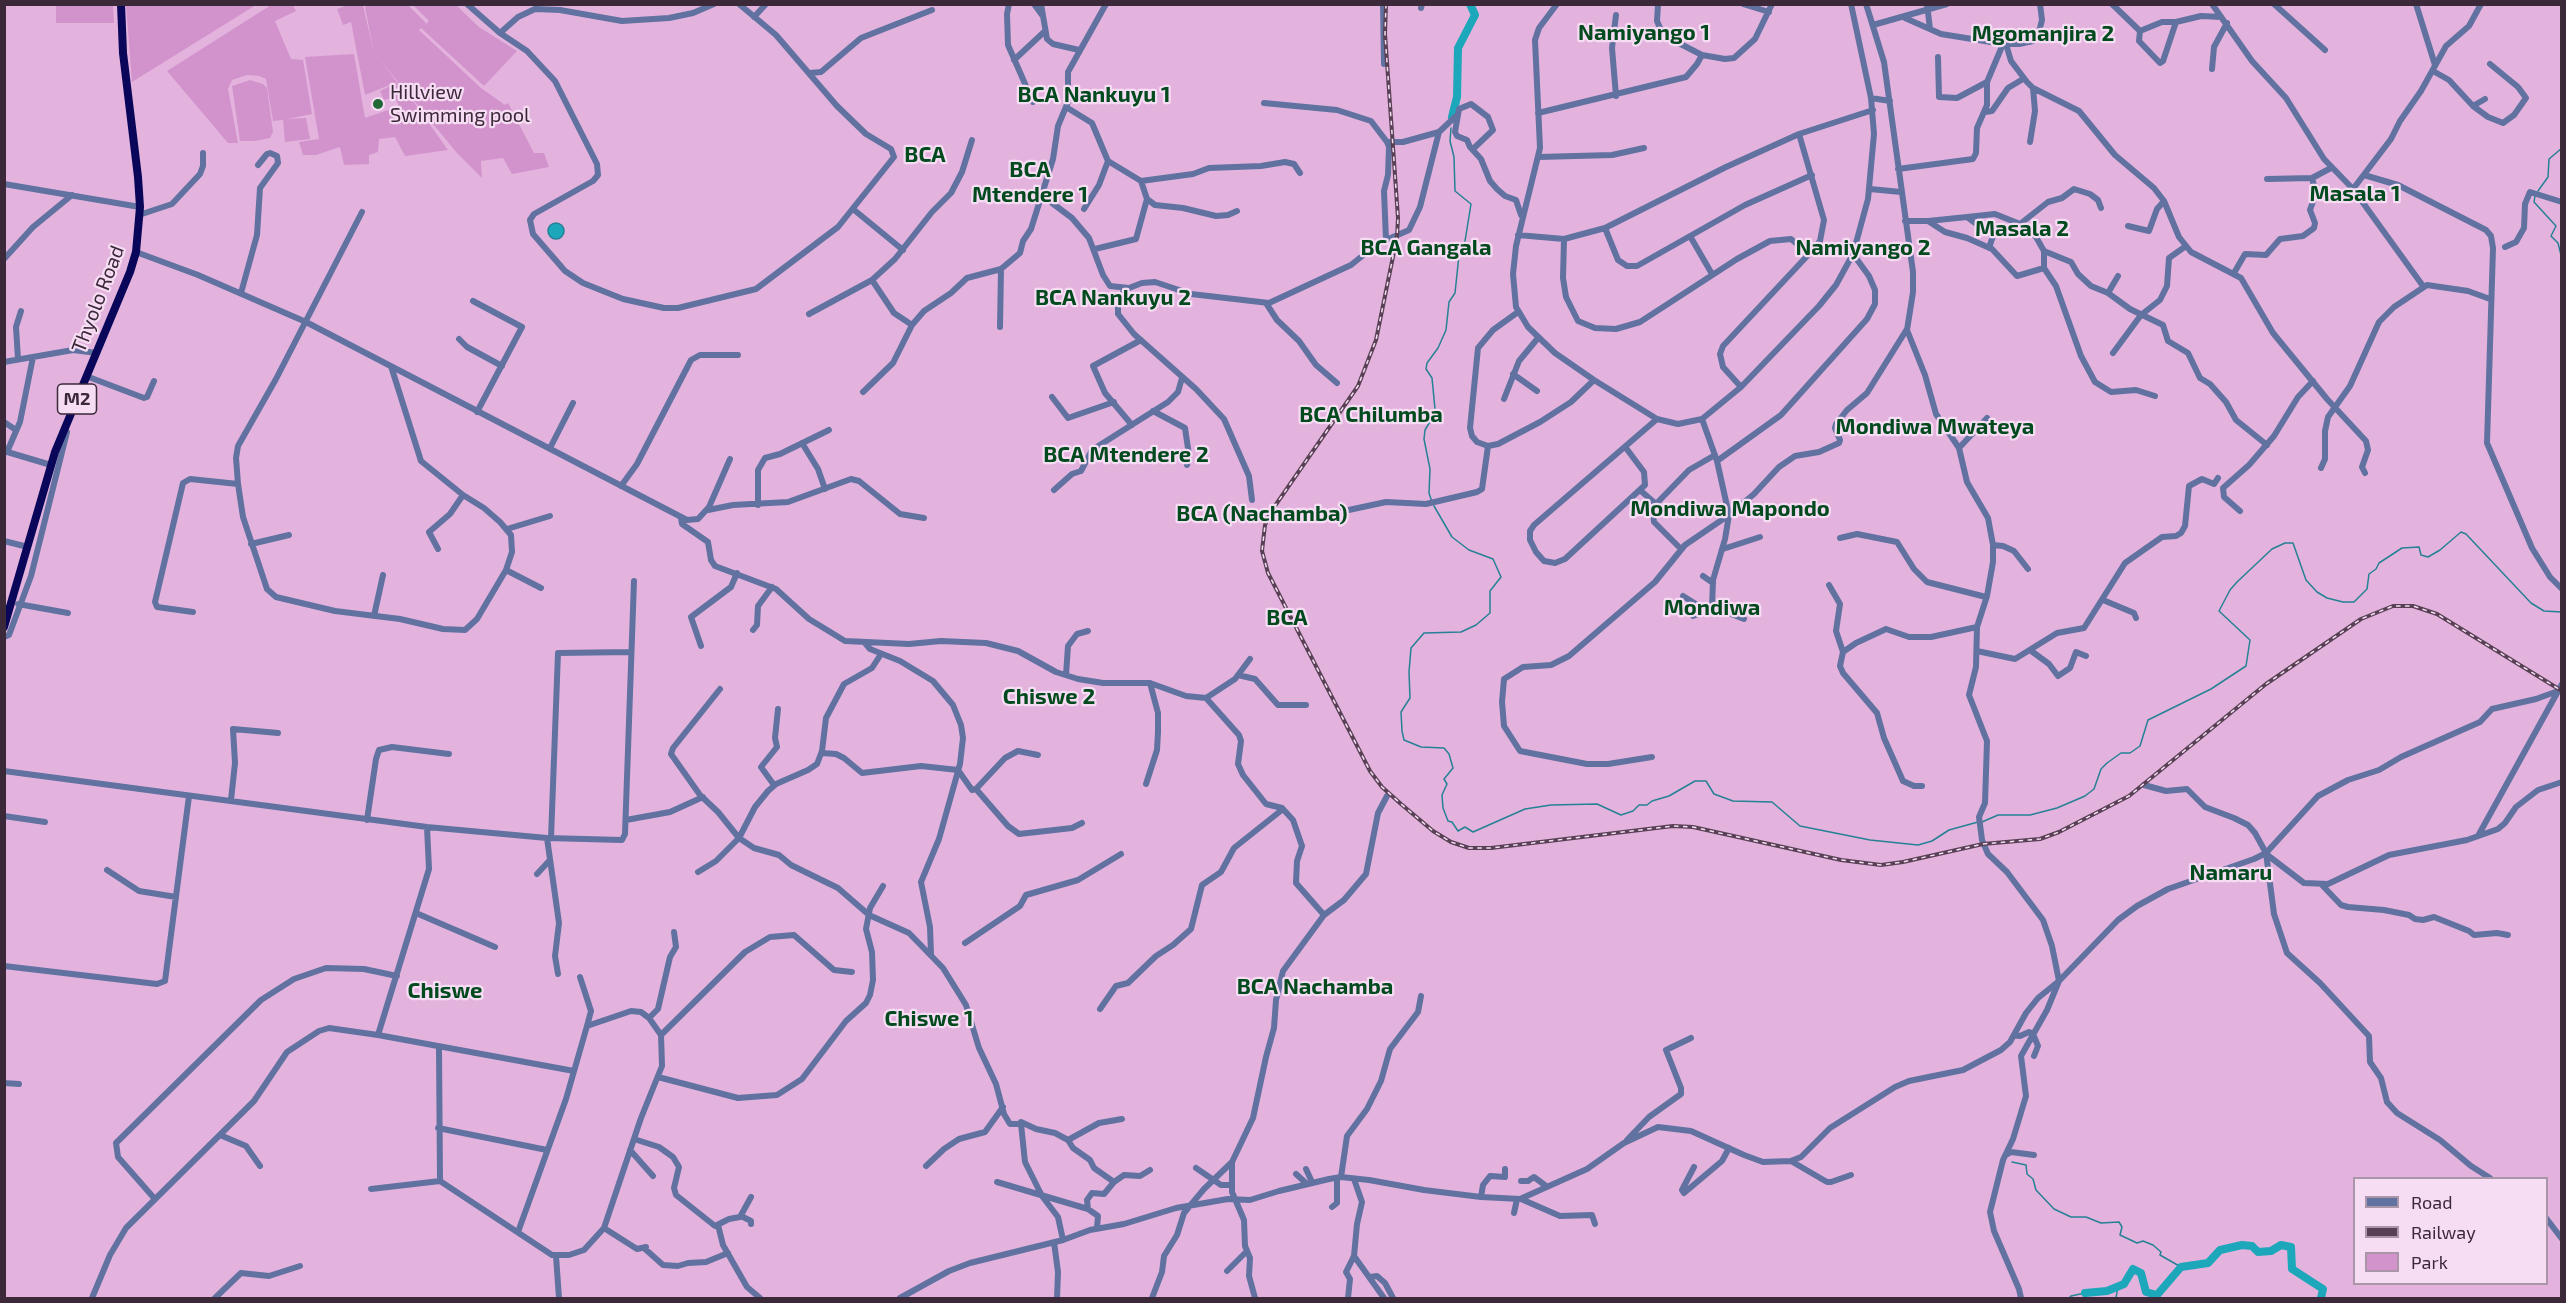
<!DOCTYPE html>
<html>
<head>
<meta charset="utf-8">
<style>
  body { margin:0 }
  #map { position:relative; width:2566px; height:1303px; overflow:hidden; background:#e3b3de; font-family:"Exo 2",sans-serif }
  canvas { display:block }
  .frame { position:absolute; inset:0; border:6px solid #3b2839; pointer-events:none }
  .legend { position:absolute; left:2353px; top:1177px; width:195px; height:108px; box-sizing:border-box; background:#f6ddf3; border:2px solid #ab95a9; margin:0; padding:8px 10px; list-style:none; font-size:18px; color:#3b2839 }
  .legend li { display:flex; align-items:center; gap:12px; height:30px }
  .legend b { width:30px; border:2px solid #ab95a9 }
</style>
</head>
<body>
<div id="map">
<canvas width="2566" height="1303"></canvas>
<div class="frame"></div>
<ul class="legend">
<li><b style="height:8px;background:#6171a0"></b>Road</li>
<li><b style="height:8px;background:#584055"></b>Railway</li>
<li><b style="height:16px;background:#d293cc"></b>Park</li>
</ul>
</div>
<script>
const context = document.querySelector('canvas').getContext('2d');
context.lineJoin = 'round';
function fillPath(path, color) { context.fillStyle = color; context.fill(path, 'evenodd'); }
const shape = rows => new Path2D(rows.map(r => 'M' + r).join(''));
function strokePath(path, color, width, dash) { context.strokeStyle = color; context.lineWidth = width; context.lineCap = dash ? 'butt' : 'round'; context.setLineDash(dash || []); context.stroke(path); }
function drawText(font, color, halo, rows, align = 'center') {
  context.font = font + ' "Exo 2",sans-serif'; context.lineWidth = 4.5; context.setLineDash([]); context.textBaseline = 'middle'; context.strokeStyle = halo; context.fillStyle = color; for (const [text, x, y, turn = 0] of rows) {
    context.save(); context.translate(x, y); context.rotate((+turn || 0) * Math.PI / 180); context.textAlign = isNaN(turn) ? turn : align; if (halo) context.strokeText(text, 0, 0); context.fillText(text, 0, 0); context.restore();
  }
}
const green = shape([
  [56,5,113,5,114,23,56,23],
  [126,5,256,5,132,82],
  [271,5,293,5,296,11,275,21,291,59,303,60,312,114,288,119,306,118,310,139,285,142,283,120,273,121,266,79,259,76,247,75,232,80,228,89,238,143,228,143,167,71],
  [348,5,363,5,374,53,365,7,369,5,408,5,426,23,425,25,429,21,413,5,456,5,479,27,517,51,484,86,421,28,419,30,481,88,505,105,508,103,534,153,544,153,549,167,512,174,503,158,481,161,482,178,457,153,406,91,448,150,405,156,395,137,379,139,378,152,369,155,369,164,344,165,340,147,316,155,303,155,299,142,319,139,305,57,354,54,365,118,399,106,395,97,384,100,380,91,398,82,378,57,397,82,365,95,351,22,343,25,337,9],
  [250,80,263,84,267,88,273,132,270,138,255,141,240,141,232,86]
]);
const water = shape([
  '548 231a8 8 0 1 1 16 0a8 8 0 1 1-16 0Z'
]);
const stream = shape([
  [2538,191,2548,177,2549,159,2562,148],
  [2535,196,2534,202,2556,226,2551,236,2558,243,2562,259],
  [1432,502,1429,493,1430,469,1424,439,1425,430,1434,415,1435,409,1432,378,1426,369,1427,363,1438,348,1446,330,1449,302,1455,293,1459,255,1465,241,1471,204,1455,191,1454,157,1450,141,1451,128],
  [1434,506,1452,537,1469,550,1493,559,1501,577,1490,591,1490,613,1476,625,1461,632,1424,633,1411,648,1409,672,1410,698,1401,712,1402,731,1404,740,1421,747,1444,748,1449,754,1453,768,1444,779,1447,784,1442,795,1443,808,1448,821,1452,822,1458,831,1465,827,1473,832,1525,809,1551,805,1597,804,1621,815,1633,811,1639,805,1647,805,1652,801,1669,796,1695,781,1706,781,1714,794,1733,801,1772,802,1800,826,1870,840,1918,845,1932,841,1949,830,1978,822],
  [1982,822,1998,815,2030,815,2057,808,2085,796,2094,789,2101,769,2107,763,2121,753,2130,753,2140,746,2148,720,2211,689,2246,666,2250,640,2219,611,2230,590,2237,582,2272,549,2285,543,2293,543,2306,580,2317,592,2327,598,2343,602,2354,602,2367,589,2369,574,2376,569,2379,563,2402,548,2419,547,2421,555,2428,557,2440,550,2461,532,2466,534,2531,603,2544,611,2562,612],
  [2012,1162,2026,1165,2027,1174,2033,1179,2036,1190,2054,1209,2071,1217,2086,1217,2101,1223,2119,1222,2122,1227,2120,1235,2137,1243,2143,1241,2153,1245,2161,1252,2160,1255,2181,1267],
  [2069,1298,2071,1296,2085,1293],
  [2116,1298,2118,1286]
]);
const river = shape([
  [1452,117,1457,97,1458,48,1475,15,1470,4],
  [2085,1293,2107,1291,2124,1284,2133,1269,2141,1273,2146,1292,2157,1295,2181,1267,2208,1263,2220,1250,2242,1245,2252,1246,2258,1252,2271,1251,2281,1245,2291,1247,2292,1269,2323,1289,2321,1298]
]);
const minor = shape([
  [467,4,500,33,527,51,555,81,597,164,598,175,593,181,534,214,530,220,533,234,565,271,583,283,623,299,664,308,678,308,756,289,838,227,894,157,891,149,866,134,837,106,776,35,739,4],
  [1009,4,1007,14,1008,45,1033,102],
  [1034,4,1042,15],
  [1041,4,1047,39,1053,44,1079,50],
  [1383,4,1384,64],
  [1557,4,1539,28,1535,40,1540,148,1516,246,1513,274,1516,307,1528,327,1555,353,1594,380,1657,419,1678,424,1702,419,1741,387,1819,306,1836,285,1853,254,1868,199,1874,134,1871,98,1851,4],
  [1658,4,1657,21,1663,35,1702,55,1725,59,1734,58,1755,39,1772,4],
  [1743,4,1769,12],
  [1866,4,1884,62,1913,272,1913,292,1907,330,1925,375,1936,414,1959,448,1967,482,1988,518,1993,545,1993,562,1987,596,1977,627,1976,667,1969,695,1987,741,1985,803,1979,817,1982,840,1988,854,2007,872,2043,920,2052,946,2059,981,2047,1010,2021,1056,2026,1096,2013,1139,2003,1160,1990,1212,1994,1231,2019,1289,2021,1298],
  [1927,4,1930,29],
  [2112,4,2140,31],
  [2212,4,2252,61,2286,98,2324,159,2353,189,2423,286],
  [2274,4,2325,50],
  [2416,4,2435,65],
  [1421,8,1422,4],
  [1616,15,1612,48,1616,96],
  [754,17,766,4],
  [1905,18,1941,34,2003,44,2019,44,2033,41,2038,36,2042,20,2040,4],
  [2176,22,2163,61,2160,63,2139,41,2140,31,2162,22,2176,22,2201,16,2221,17],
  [1873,25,1947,4],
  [500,33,518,17,535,9,560,10,622,21,669,18,693,13,714,4],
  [2006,44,2011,61,2027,82,2033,88,2079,111,2115,155,2154,188,2164,201,2179,237,2191,252,2241,278,2273,333,2327,399,2366,441,2368,450,2362,467,2365,473],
  [1938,57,1939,97,1957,98,1987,82,2003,44],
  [1014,60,1044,32],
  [2212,69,2214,47,2227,23],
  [2433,71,2449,80,2473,106,2485,99],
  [810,73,821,72,861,38,932,10],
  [1871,98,1890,101],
  [1264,103,1337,110,1371,121,1387,142,1389,147,1388,175,1384,191,1386,240],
  [2473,106,2488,117,2503,123,2514,115,2526,98,2518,87,2490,64],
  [1066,107,1092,123,1108,161,1099,185,1084,209],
  [1985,112,1992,111,2008,88,2023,79],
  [1538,113,1686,77,1697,64,1702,55],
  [1387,142,1403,142,1439,132],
  [2030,142,2035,111,2033,88],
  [1473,149,1493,130,1488,117,1471,104,1459,109,1455,132,1457,136,1467,140,1470,147,1481,159,1490,181,1497,189,1505,196,1516,200,1521,215],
  [1539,157,1612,155,1644,148],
  [1108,161,1141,181,1193,174,1209,168,1261,166,1285,162,1294,164,1300,173],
  [1898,169,1973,159,1976,153,1977,128,1987,105,1987,82],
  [2364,175,2398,185,2486,230,2491,236,2493,248,2487,443,2532,548,2550,577,2562,589],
  [2267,179,2312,178,2331,168],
  [1141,181,1147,199,1155,205,1183,208,1216,216,1228,215,1237,211],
  [4,184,140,207],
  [1044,189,1052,203,1072,218,1089,238,1103,275,1110,286,1129,288,1142,283,1155,282,1191,294,1269,303,1351,265,1377,244,1409,230,1420,207,1439,132,1456,116],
  [1870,189,1901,192],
  [2353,189,2391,139,2400,121,2421,91,2446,46,2469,26,2481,4],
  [853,209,903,250],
  [362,212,276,379,238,446,236,458,238,484,243,517,267,589,276,597,335,611,400,619,443,629,465,630,477,619,506,570,512,552,511,535,500,522,484,508,463,495,421,461,391,366],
  [139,215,172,204,200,174,203,166,203,153],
  [1967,217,1995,214,2020,224,2036,237,2044,251],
  [1905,221,1928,221,1945,232,1967,238,1992,249,2017,276,2044,268],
  [1928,221,1967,217,1993,236,1989,248],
  [2020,224,2048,202,2062,198,2074,189,2090,194,2098,200,2101,208],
  [2128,226,2149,231,2157,209,2164,201],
  [1605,228,1618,260,1627,266,1637,266,1745,205,1812,175],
  [1518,235,1564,239,1605,228,1726,167,1799,134,1873,110],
  [1690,236,1712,274],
  [1564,239,1563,278,1566,297,1578,321,1595,328,1616,329,1640,322,1737,259,1770,241,1791,239,1809,254,1820,241,1824,220,1799,134],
  [2505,247,2516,242,2524,228,2525,204,2530,192,2562,202],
  [1095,249,1136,239,1147,199],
  [136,252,198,275,306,322,687,520,698,519,709,507,730,459],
  [4,259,33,227,72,195],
  [2234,273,2245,254,2266,255,2280,239,2303,236,2314,228,2315,223,2310,210,2316,193,2312,178],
  [872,280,894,313,912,325],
  [1125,288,1118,303,1118,314,1134,334,1196,389,1224,419,1249,476,1252,500],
  [241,293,257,235,260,188,278,163,277,156,270,153,267,154,258,165],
  [2108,293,2118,276],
  [473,301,522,327,477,412],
  [1266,303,1277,320,1299,341,1316,365,1337,383],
  [1518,312,1493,330,1478,348,1470,428,1472,436,1477,442,1488,446,1498,444,1540,422,1571,402,1594,380],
  [809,314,872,280,895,259,932,212,951,193,962,172,972,140],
  [1000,327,1001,269],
  [459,339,467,347,502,366],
  [2113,353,2141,315,2160,300,2167,286,2169,258,2186,246],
  [18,359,16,327,21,311],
  [4,362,73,350,97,353],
  [1513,374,1537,391],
  [86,376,144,398,147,397,154,381],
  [1741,387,1723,367,1720,354,1723,346,1809,254],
  [863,392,893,363,912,325,924,311,951,293,967,278,1001,269,1020,253,1023,241,1031,229,1053,159,1058,126,1068,102,1068,72,1106,4],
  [2155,396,2136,390,2111,392,2095,382,2081,356,2056,286,2044,268,2044,251,2071,262,2078,274,2091,286,2108,293,2130,309,2163,325,2168,341,2188,353,2200,378,2210,384,2226,402,2236,420,2267,445],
  [1052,397,1068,418,1114,402],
  [1504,399,1519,361,1538,338],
  [1153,411,1185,428,1189,455,1187,465],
  [1702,419,1717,461,1729,515,1725,539,1713,580,1712,609],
  [4,422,16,430],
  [1132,425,1105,393,1093,366,1141,340],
  [802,443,818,469,825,489],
  [550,448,573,403],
  [1626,448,1644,472,1645,485,1565,559,1555,563,1544,561,1536,552,1530,540,1530,531,1534,525,1657,419],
  [1959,448,1987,418],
  [4,451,51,465],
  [7,452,20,422,33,357],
  [1717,461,1781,415,1867,319,1875,304,1875,290,1869,276,1853,254],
  [2321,468,2325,459,2325,431,2328,417,2350,386,2379,322,2394,307,2427,285,2468,291,2490,299],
  [621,486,637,464,691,360,700,355,738,355],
  [1054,490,1072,474,1081,471,1092,450,1168,402,1178,392,1182,378],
  [1641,491,1656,504],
  [758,505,758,470,765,458,780,454,829,430],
  [708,510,733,505,788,502,851,479,859,481,900,514,924,518],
  [2240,511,2224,497,2223,488,2249,465,2274,436,2298,397,2313,381],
  [1279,513,1316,517,1386,502,1426,504,1477,492,1482,489,1488,446],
  [681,518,682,524,708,542,711,560,715,566,776,589,809,619,845,641,909,644,941,641,986,643,1018,651,1056,672,1078,679,1103,683,1150,683,1186,696,1206,698,1239,735,1241,741,1238,764,1243,775,1266,804,1282,808,1293,820,1302,846,1297,861,1296,883,1324,915],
  [507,529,550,516],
  [1840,538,1857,534,1897,542,1914,569,1927,582,1986,597],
  [4,541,28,547],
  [251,544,289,535],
  [1993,545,2003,546,2014,551,2028,569],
  [438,549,429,532,450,514,463,495],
  [1681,549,1654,522,1653,514,1656,504,1689,470,1715,455],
  [1723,549,1760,537],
  [506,570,541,588],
  [1703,576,1713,583],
  [1829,585,1840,604,1836,631,1843,652,1840,666,1843,673,1877,713,1884,738,1903,781,1914,786,1922,786],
  [1683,596,1707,611,1693,616],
  [2103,600,2134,613,2136,618],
  [18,604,68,613],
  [1710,609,1718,609,1744,619],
  [193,612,157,607,155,602,183,483,190,479,238,484],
  [374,616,383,575],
  [753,630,757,625,758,606,772,587],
  [4,637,9,635,31,576,67,432],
  [865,643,870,649,900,661,933,681,953,705,961,725,963,738,960,764,939,839,921,882,930,927,931,954],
  [701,646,691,617,731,587,737,573],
  [2030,650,2049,664,2058,676,2070,668,2076,652,2086,656],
  [1977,651,2015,659,2057,633,2084,628,2125,563,2162,537,2176,536,2181,533,2185,526,2189,486,2202,479,2214,484,2218,478],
  [1843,652,1856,643,1886,629,1909,637,1931,637,1977,627],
  [1066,675,1068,646,1077,634,1088,631],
  [1238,675,1255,679,1278,705,1306,705],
  [720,689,673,748,671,754,700,795,718,812,739,838,755,807,768,791,776,784,808,770,817,764,822,751,826,718,844,684,872,668,881,654],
  [1206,698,1235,679,1250,659],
  [822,753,836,754,844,758,862,773,921,766,958,770,972,790,976,789,1008,826,1019,834,1072,828,1082,823],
  [1652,757,1608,764,1587,764,1520,751,1504,726,1502,702,1504,679,1523,667,1551,665,1569,656,1655,582,1685,545,1729,515,1754,494,1779,467,1795,456,1819,452,1839,443,1840,440,1835,428,1836,424,1847,410,1867,393,1907,329],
  [4,771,427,827,547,838,622,840,625,834,634,581],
  [1146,784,1157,750,1158,732,1158,713,1150,683],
  [774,785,761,767,777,747,775,738,778,709],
  [2144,785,2166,791,2187,789,2205,807,2234,818,2248,825,2255,833,2266,853,2274,914,2287,953,2320,983,2369,1036,2370,1062,2381,1078,2387,1102,2397,1113,2440,1140,2471,1166,2490,1178],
  [976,789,1005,758,1018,751,1038,755],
  [231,800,235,763,233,729,278,733],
  [4,816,45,822],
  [367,820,376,759,379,750,392,747,449,754],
  [626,820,670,812,703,797],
  [2478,836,2562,684],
  [547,838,559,923,555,956,558,974],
  [551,838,558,653,631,652],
  [2266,854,2304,883,2328,884,2389,855,2467,840,2498,829,2505,823,2516,807,2538,790,2562,782],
  [107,870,139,891,176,897],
  [698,872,716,861,739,838,754,848,779,855,791,865,838,888,869,915,909,933,943,968,966,1005,979,1048,996,1084,1004,1114,1010,1124,1021,1124,1021,1122,1036,1129,1055,1133,1068,1140,1099,1123,1122,1119],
  [537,874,549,861],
  [2322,885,2341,905,2348,907,2384,910,2409,915,2415,919,2423,920,2434,917,2469,931,2474,935,2497,933,2508,935],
  [416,913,495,947],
  [965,943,1020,906,1026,895,1078,880,1121,854],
  [4,966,157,984,165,981,189,796],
  [580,977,591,1011,587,1026],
  [1100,1009,1116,986,1128,983,1156,956,1173,945,1191,929,1202,885,1221,872,1234,848,1283,809],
  [649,1018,658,1009,670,957,676,947,674,932],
  [378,1035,429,869,427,827],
  [661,1035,745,952,770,937,794,935,834,970,852,972],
  [2014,1035,2020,1036,2029,1032,2033,1034,2038,1046,2034,1056],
  [439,1048,440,1181],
  [658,1077,738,1098,777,1095,802,1079,846,1021,866,1003,870,995,873,980,872,952,866,929,870,908,883,886],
  [4,1083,19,1084],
  [1021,1124,1025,1162,1042,1196,1058,1217,1063,1240],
  [438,1128,547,1150],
  [220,1135,246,1146,260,1166],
  [634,1139,659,1147,673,1157,679,1167,674,1188,676,1195,715,1226,729,1219,740,1217,751,1197],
  [1068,1140,1073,1148,1090,1160,1094,1168,1114,1182,1104,1194,1092,1193,1087,1200,1088,1209],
  [1627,1140,1649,1117,1681,1094,1681,1088,1666,1050,1691,1038],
  [630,1150,653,1176],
  [2006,1155,2011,1152,2034,1155],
  [1791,1161,1827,1182,1831,1182,1851,1175],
  [1232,1162,1232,1192,1244,1220,1245,1246,1250,1258,1249,1276,1255,1298],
  [926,1166,944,1149,959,1139,985,1132,1003,1107],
  [1196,1168,1221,1185,1232,1185],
  [1306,1169,1312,1182],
  [1296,1174,1307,1184],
  [1341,1177,1347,1136,1367,1109,1381,1081,1390,1049,1418,1012,1421,996],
  [1521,1181,1528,1181,1534,1177,1546,1186],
  [997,1182,1088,1209,1098,1216,1097,1228],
  [1114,1182,1124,1175,1140,1176,1150,1170],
  [371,1189,440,1181,552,1255,569,1255,584,1250,604,1228,641,1118,662,1066,661,1035,649,1018,641,1012,631,1011,587,1026,566,1099,518,1232],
  [1684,1193,1722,1161,1729,1148],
  [1684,1193,1682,1190,1694,1167],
  [1481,1197,1483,1185,1490,1176,1505,1177,1505,1169],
  [154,1198,118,1157,116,1143,261,1000,294,979,326,968,364,969,397,976],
  [1521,1199,1560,1216,1592,1215,1595,1224],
  [1332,1207,1337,1203,1337,1178],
  [1514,1213,1517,1199],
  [741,1216,751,1221,751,1224],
  [2546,1218,2562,1239],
  [718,1225,723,1245,747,1287,760,1298],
  [604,1228,637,1249,646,1247],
  [1054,1242,1058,1272,1057,1298],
  [644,1248,663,1265,678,1266,688,1263,706,1262,728,1253],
  [556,1256,559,1298],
  [1354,1256,1384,1298],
  [1227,1271,1247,1251],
  [1370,1277,1377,1276,1385,1283,1393,1298],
  [92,1298,110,1255,126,1228,254,1101,287,1052,319,1031,329,1028,378,1035,574,1071],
  [215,1298,241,1273,269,1276,300,1266],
  [900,1298,949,1271,970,1263,1063,1240,1090,1230,1124,1224,1176,1208,1228,1199,1250,1200,1279,1191,1329,1179,1341,1177,1369,1180,1424,1190,1481,1197,1520,1199,1587,1169,1624,1143,1658,1127,1691,1131,1744,1155,1763,1162,1791,1161,1801,1157,1830,1128,1895,1087,1909,1081,1963,1070,2001,1050,2010,1042,2026,1013,2038,998,2059,981,2118,920,2137,906,2168,889,2254,859,2266,853,2318,796,2348,780,2379,770,2401,757,2480,722,2492,709,2536,699,2558,691],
  [1152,1298,1162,1272,1164,1256,1177,1235,1184,1213,1204,1189,1232,1162,1253,1118,1266,1057,1274,1028,1276,1000,1283,971,1324,915,1344,900,1366,874,1378,813,1387,796],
  [1348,1298,1350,1279,1346,1272,1354,1256,1357,1224,1362,1202,1354,1179]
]);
const highway = shape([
  [4,627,55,452,130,272,136,252,140,207,138,177,123,53,121,4]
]);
const rail = shape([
  [1386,4,1385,34,1398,218,1397,237,1376,340,1358,386,1270,513,1265,525,1262,551,1268,573,1370,771,1382,787,1401,804,1433,831,1451,842,1469,848,1491,848,1673,826,1693,827,1841,860,1881,865,1903,862,1983,844,2040,839,2059,832,2129,796,2266,684,2361,619,2393,606,2413,606,2437,614,2562,691]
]);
const markers = [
  [378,104,6,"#216937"]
];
const shields = [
  [77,399,39]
];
const shieldNames = [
  ["M2",77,399]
];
const poiNames = [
  ["Hillview",390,92],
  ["Swimming pool",390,115]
];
const streetNames = [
  ["Thyolo Road",98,299,-69]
];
const quarterNames = [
  ["Namiyango 1",1644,33],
  ["Mgomanjira 2",2043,34],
  ["BCA Nankuyu 1",1094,95],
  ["BCA",925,155],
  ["BCA",1030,170],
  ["Mtendere 1",1030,195],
  ["Masala 1",2355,194],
  ["Masala 2",2022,229],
  ["BCA Gangala",1426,248],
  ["Namiyango 2",1863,248],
  ["BCA Nankuyu 2",1113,298],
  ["BCA Chilumba",1371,415],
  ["Mondiwa Mwateya",1935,427],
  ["BCA Mtendere 2",1126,455],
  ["Mondiwa Mapondo",1730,509],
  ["BCA (Nachamba)",1262,514],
  ["Mondiwa",1712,608],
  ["BCA",1287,618],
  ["Chiswe 2",1049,697],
  ["Namaru",2231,873],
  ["BCA Nachamba",1315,987],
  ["Chiswe",445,991],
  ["Chiswe 1",929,1019]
];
fillPath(green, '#d293cc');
fillPath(water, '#1da7bb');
strokePath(water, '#268194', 1.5);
strokePath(stream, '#268194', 1.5);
strokePath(river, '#1da7bb', 8);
strokePath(minor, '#6171a0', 6);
strokePath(highway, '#0a075a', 8);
strokePath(rail, '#584055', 4);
strokePath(rail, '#f6ddf3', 1.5, [4.5]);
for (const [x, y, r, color] of markers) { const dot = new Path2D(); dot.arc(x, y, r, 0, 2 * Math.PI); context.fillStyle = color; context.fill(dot); strokePath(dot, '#f6ddf3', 2); }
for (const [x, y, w] of shields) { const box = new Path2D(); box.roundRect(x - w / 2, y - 15, w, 30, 4.5); context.fillStyle = '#f6ddf3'; context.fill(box); strokePath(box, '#3b2839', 1.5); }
drawText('bold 18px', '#3b2839', null, shieldNames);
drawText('20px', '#3b2839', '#f6ddf3', poiNames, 'left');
drawText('20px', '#3b2839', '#f6ddf3', streetNames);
drawText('bold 22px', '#004a1d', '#f6ddf3', quarterNames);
</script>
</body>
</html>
